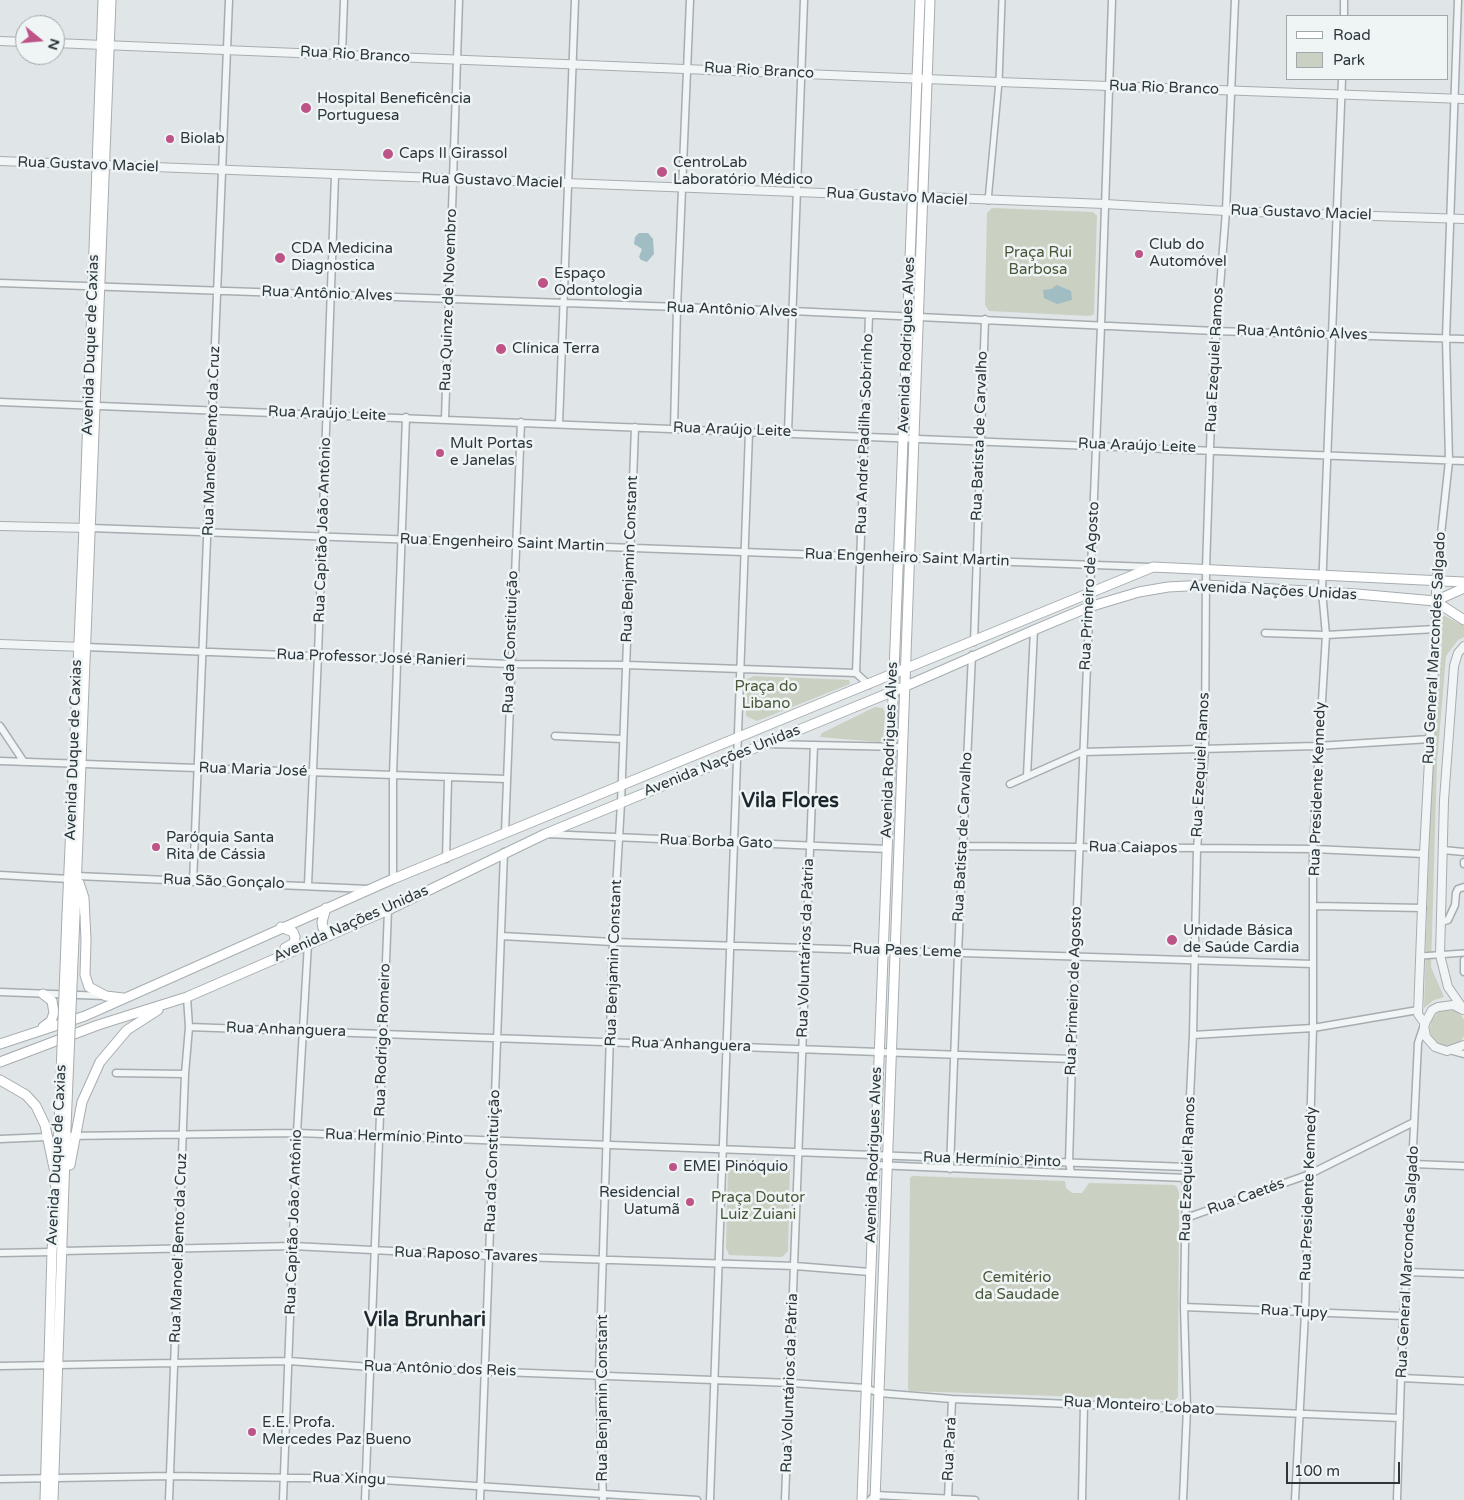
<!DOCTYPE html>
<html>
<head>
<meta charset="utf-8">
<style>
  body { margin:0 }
  #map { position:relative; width:1464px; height:1500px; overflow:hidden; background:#e0e5e7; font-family:"Varela Round",sans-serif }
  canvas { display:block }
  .legend { position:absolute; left:1286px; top:15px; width:162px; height:65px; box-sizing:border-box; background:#eff4f5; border:1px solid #a1a8ab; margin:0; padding:6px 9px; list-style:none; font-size:15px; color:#2b373d }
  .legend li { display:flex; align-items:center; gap:10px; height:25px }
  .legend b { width:25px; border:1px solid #a1a8ab }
  .north { position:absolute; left:15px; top:15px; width:50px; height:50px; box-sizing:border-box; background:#eff4f5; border:1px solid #a1a8ab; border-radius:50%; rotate:107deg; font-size:14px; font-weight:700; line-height:20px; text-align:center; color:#2b373d }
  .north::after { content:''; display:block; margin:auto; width:18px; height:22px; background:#be5387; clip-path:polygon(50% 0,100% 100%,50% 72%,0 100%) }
  .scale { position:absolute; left:1286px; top:1462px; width:114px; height:22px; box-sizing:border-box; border:2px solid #2b373d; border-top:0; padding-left:6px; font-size:15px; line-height:18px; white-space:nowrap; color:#2b373d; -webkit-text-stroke:4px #eff4f5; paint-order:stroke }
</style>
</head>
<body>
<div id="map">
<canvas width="1464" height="1500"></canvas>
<ul class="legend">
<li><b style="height:6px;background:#fff"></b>Road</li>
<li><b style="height:14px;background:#cad0c2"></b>Park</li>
</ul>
<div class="north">N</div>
<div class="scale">100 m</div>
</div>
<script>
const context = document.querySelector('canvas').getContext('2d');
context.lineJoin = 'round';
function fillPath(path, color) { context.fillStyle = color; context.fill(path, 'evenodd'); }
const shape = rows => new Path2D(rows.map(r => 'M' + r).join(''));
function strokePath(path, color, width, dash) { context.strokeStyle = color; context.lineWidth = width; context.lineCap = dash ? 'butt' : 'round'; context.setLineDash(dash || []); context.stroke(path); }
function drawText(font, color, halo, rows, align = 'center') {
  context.font = font + ' "Varela Round",sans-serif'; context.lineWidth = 5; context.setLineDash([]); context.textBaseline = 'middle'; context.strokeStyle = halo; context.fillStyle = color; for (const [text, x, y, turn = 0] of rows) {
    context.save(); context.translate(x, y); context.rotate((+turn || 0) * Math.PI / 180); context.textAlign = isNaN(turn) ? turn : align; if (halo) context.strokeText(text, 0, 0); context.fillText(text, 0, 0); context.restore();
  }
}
const green = shape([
  [992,208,1093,212,1097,216,1094,314,1090,316,989,311,985,305,987,213],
  [1441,614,1464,626,1464,637,1458,640,1446,656,1437,762,1431,967,1444,997,1434,1000,1424,1008,1431,789,1442,641],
  [754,676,849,680,850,684,757,721,746,716,747,679],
  [875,707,883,708,885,714,883,740,879,742,820,737,822,733],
  '1430 1028a18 18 0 1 1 36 0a18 18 0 1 1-36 0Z',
  [730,1160,786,1161,790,1166,788,1251,782,1257,729,1255,726,1248,728,1165],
  [912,1176,1065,1181,1066,1188,1072,1193,1082,1193,1089,1183,1174,1185,1177,1187,1179,1193,1178,1397,1175,1400,909,1391,908,1388,910,1178]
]);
const water = shape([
  [639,233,648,233,653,239,654,254,647,262,641,260,639,257,642,249,634,244,635,237],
  [1057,285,1071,291,1072,300,1057,304,1044,298,1043,290,1051,289]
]);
const pedestrian = shape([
  [988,201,999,82,1002,0],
  [1421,956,1464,953]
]);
const minor = shape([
  [1344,16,1344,0],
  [342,54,344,0],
  [0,283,792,311,1215,331,1464,339],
  [0,402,1464,461],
  [445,419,459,0],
  [559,424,575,0],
  [674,428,677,308,690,0],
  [788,432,804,0],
  [91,528,1150,567],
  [1436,580,1449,461,1446,338,1458,0],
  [1265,633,1326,635,1436,629],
  [974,642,985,319],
  [86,647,510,664,627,665,856,673,869,685],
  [856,673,869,315],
  [0,726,24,762],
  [555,736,622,739],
  [767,744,903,747],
  [0,761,506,779],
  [1027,776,1034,630],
  [1010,784,1082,752,1317,746,1430,739],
  [505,833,521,422],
  [546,834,887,849],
  [963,846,1313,849,1424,854],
  [1443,850,1464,852],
  [446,859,448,778],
  [1464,862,1464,864],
  [0,875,69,879],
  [77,876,368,889],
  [393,879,393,775,406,417],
  [193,882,229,0],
  [308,885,318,655,335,175],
  [1315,906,1423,908],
  [1441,922,1448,920,1455,905,1456,893,1458,889,1464,887],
  [501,936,613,942,1313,964],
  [1464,960,1464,972],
  [0,992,105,996],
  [189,1027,1072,1059],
  [1193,1035,1313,1028,1418,1010],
  [1453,1051,1464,1054],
  [116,1073,185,1074],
  [66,1136,297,1133,1187,1167],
  [0,1139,47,1137],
  [1413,1164,1464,1166],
  [875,1165,1186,1178],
  [950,1169,958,953,972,655],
  [1071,1172,1069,1163,1075,957,1101,326,1112,0],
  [1186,1218,1310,1174,1414,1122],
  [62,1251,293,1246,490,1256,795,1266,870,1272],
  [0,1253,52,1252],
  [1407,1272,1464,1274],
  [1184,1307,1403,1316],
  [0,1366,289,1361,371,1367,791,1383,866,1388,879,1393,952,1399,1400,1418],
  [1402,1378,1464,1381],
  [0,1479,170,1476,366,1479,697,1500],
  [169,1500,185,1074,189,1027,187,997],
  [283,1500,297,1133,308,943],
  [365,1500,388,910],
  [480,1500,504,852],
  [603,1500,599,1376,613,942,621,803,635,427],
  [710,1500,749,432],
  [785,1500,814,745],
  [870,1500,875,1495,975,1500],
  [948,1500,952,1399],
  [1082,1500,1084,1403],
  [1183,1500,1187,1408,1184,1307,1186,1178,1193,1035,1197,849,1205,749,1206,569,1212,388,1226,211,1235,0],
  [1295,1500,1305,1313,1313,1028,1313,849,1326,635,1322,591,1342,79],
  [1397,1500,1403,1316,1407,1272,1418,1043,1424,1025]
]);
const tertiary = shape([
  [0,41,25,42],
  [55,43,999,82,1464,99],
  [0,161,1105,204,1226,211,1464,219],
  [0,526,89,528],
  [0,644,83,647],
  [1464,646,1458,653,1454,666,1444,800,1440,955,1448,987,1464,1010],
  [1463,1010,1453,1005,1438,1007,1432,1010,1424,1025,1426,1037,1435,1047,1447,1051,1464,1045],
  [1425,1024,1418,1014,1424,854,1436,629,1436,580]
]);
const secondary = shape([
  [1435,601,1464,588],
  [79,883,84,898,86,940,85,975,89,987,106,996,123,998],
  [326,908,322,922,323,928,333,933],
  [67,915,84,528,103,0],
  [75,915,111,0],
  [281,927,293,932,295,937,294,943,285,948],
  [43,1027,51,1021,54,1013,52,1001,43,994],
  [0,1044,85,1016,393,879,1153,567,1464,582],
  [0,1062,98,1025,187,997,388,910,545,834,906,686,1034,630,1089,607,1139,592,1168,587,1206,585,1357,594,1435,601,1464,620],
  [0,1080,26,1095,36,1106,45,1125,54,1168],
  [70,1165,82,1102,100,1062,127,1030,158,1010],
  [45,1500,52,1252,59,1127],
  [53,1500,66,1127],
  [862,1500,920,0],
  [875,1500,930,0]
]);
const secondaryBridge = shape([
  [59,1127,67,915],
  [66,1127,75,915]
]);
const markers = [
  [306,108,6,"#be5387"],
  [170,139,5,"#be5387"],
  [388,154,6,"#be5387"],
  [662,172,6,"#be5387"],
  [1139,254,5,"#be5387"],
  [280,258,6,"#be5387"],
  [543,283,6,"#be5387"],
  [501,349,6,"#be5387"],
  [440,453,5,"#be5387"],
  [156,847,5,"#be5387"],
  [1172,940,6,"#be5387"],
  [673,1167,5,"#be5387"],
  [690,1202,5,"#be5387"],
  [252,1432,5,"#be5387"]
];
const streetNames = [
  ["Rua Rio Branco",355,55,3],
  ["Rua Rio Branco",759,71,3],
  ["Rua Rio Branco",1164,88,2],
  ["Rua Gustavo Maciel",88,165,2],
  ["Rua Gustavo Maciel",492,181,2],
  ["Rua Gustavo Maciel",897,197,3],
  ["Rua Gustavo Maciel",1301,213,2],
  ["Rua Antônio Alves",327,294,2],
  ["Rua Quinze de Novembro",449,300,-88],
  ["Rua Antônio Alves",732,310,2],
  ["Rua Antônio Alves",1302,333,2],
  ["Avenida Duque de Caxias",91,345,-88],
  ["Avenida Rodrigues Alves",907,345,-88],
  ["Rua Ezequiel Ramos",1215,360,-87],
  ["Rua Araújo Leite",327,414,2],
  ["Rua Araújo Leite",732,430,2],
  ["Rua André Padilha Sobrinho",865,434,-88],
  ["Rua Batista de Carvalho",980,436,-88],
  ["Rua Manoel Bento da Cruz",212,441,-88],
  ["Rua Araújo Leite",1137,446,2],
  ["Rua Capitão João Antônio",323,530,-88],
  ["Rua Engenheiro Saint Martin",502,543,2],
  ["Rua Engenheiro Saint Martin",907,558,2],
  ["Rua Benjamin Constant",630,559,-88],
  ["Rua Primeiro de Agosto",1090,586,-87],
  ["Avenida Nações Unidas",1273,591,3],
  ["Rua da Constituição",511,642,-88],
  ["Rua General Marcondes Salgado",1435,648,-87],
  ["Rua Professor José Ranieri",371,658,2],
  ["Avenida Duque de Caxias",74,750,-88],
  ["Avenida Rodrigues Alves",890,750,-88],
  ["Avenida Nações Unidas",722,761,-22],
  ["Rua Ezequiel Ramos",1201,765,-87],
  ["Rua Maria José",253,770,2],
  ["Rua Presidente Kennedy",1318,789,-88],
  ["Rua Batista de Carvalho",963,837,-87],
  ["Rua Borba Gato",716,842,2],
  ["Rua Caiapos",1133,848,1],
  ["Rua São Gonçalo",224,882,2],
  ["Avenida Nações Unidas",351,924,-24],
  ["Rua Voluntários da Pátria",806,948,-88],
  ["Rua Paes Leme",907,951,2],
  ["Rua Benjamin Constant",614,963,-88],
  ["Rua Primeiro de Agosto",1074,991,-88],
  ["Rua Anhanguera",286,1030,2],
  ["Rua Rodrigo Romeiro",383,1040,-88],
  ["Rua Anhanguera",691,1045,2],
  ["Rua Hermínio Pinto",394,1137,2],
  ["Avenida Duque de Caxias",57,1155,-87],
  ["Avenida Rodrigues Alves",874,1155,-88],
  ["Rua Hermínio Pinto",992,1160,2],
  ["Rua da Constituição",493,1161,-88],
  ["Rua Ezequiel Ramos",1188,1169,-88],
  ["Rua Presidente Kennedy",1309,1194,-88],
  ["Rua Caetés",1246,1197,-20],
  ["Rua Capitão João Antônio",294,1222,-88],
  ["Rua Manoel Bento da Cruz",179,1248,-88],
  ["Rua Raposo Tavares",466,1255,2],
  ["Rua General Marcondes Salgado",1408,1262,-87],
  ["Rua Tupy",1294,1312,3],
  ["Rua Antônio dos Reis",440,1369,2],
  ["Rua Voluntários da Pátria",790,1383,-88],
  ["Rua Benjamin Constant",603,1398,-90],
  ["Rua Monteiro Lobato",1139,1406,3],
  ["Rua Pará",950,1449,-87],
  ["Rua Xingu",349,1479,2]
];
const poiNames = [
  ["Hospital Beneficência",317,99],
  ["Portuguesa",317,116],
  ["Biolab",180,139],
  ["Caps II Girassol",399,154],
  ["CentroLab",673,163],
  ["Laboratório Médico",673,180],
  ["Club do",1149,245],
  ["Automóvel",1149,262],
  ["CDA Medicina",291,249],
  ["Diagnostica",291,266],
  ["Espaço",554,274],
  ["Odontologia",554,291],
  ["Clínica Terra",512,349],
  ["Mult Portas",450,444],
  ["e Janelas",450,461],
  ["Paróquia Santa",166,838],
  ["Rita de Cássia",166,855],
  ["Unidade Básica",1183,931],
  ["de Saúde Cardia",1183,948],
  ["EMEI Pinóquio",683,1167],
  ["Residencial",680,1193,"right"],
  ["Uatumã",680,1210,"right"],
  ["E.E. Profa.",262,1423],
  ["Mercedes Paz Bueno",262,1440]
];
const parkNames = [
  ["Praça Rui",1038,253],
  ["Barbosa",1038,270],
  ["Praça do",766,687],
  ["Libano",766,704],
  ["Praça Doutor",758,1198],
  ["Luiz Zuiani",758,1215],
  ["Cemitério",1017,1278],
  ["da Saudade",1017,1295]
];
const districtNames = [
  ["Vila Flores",790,802],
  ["Vila Brunhari",425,1321]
];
fillPath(green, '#cad0c2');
fillPath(water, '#9fbdc3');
strokePath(pedestrian, '#a6adb1', 8);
strokePath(minor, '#a6adb1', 9);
strokePath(tertiary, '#a6adb1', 10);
strokePath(secondary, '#a6adb1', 11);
strokePath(pedestrian, '#f2f5f6', 5);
strokePath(minor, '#f2f5f6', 6);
strokePath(tertiary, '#f2f5f6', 8);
strokePath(secondary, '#fff', 9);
strokePath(secondaryBridge, '#a6adb1', 11, []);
strokePath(secondaryBridge, '#fff', 9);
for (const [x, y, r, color] of markers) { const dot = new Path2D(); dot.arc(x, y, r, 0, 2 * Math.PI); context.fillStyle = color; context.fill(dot); strokePath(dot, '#eff4f5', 2); }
drawText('15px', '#2b373d', '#eff4f5', streetNames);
drawText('15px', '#2b373d', '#eff4f5', poiNames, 'left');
drawText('15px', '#495739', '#eff4f5', parkNames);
drawText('bold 20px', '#1d282e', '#eff4f5', districtNames);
</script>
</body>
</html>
